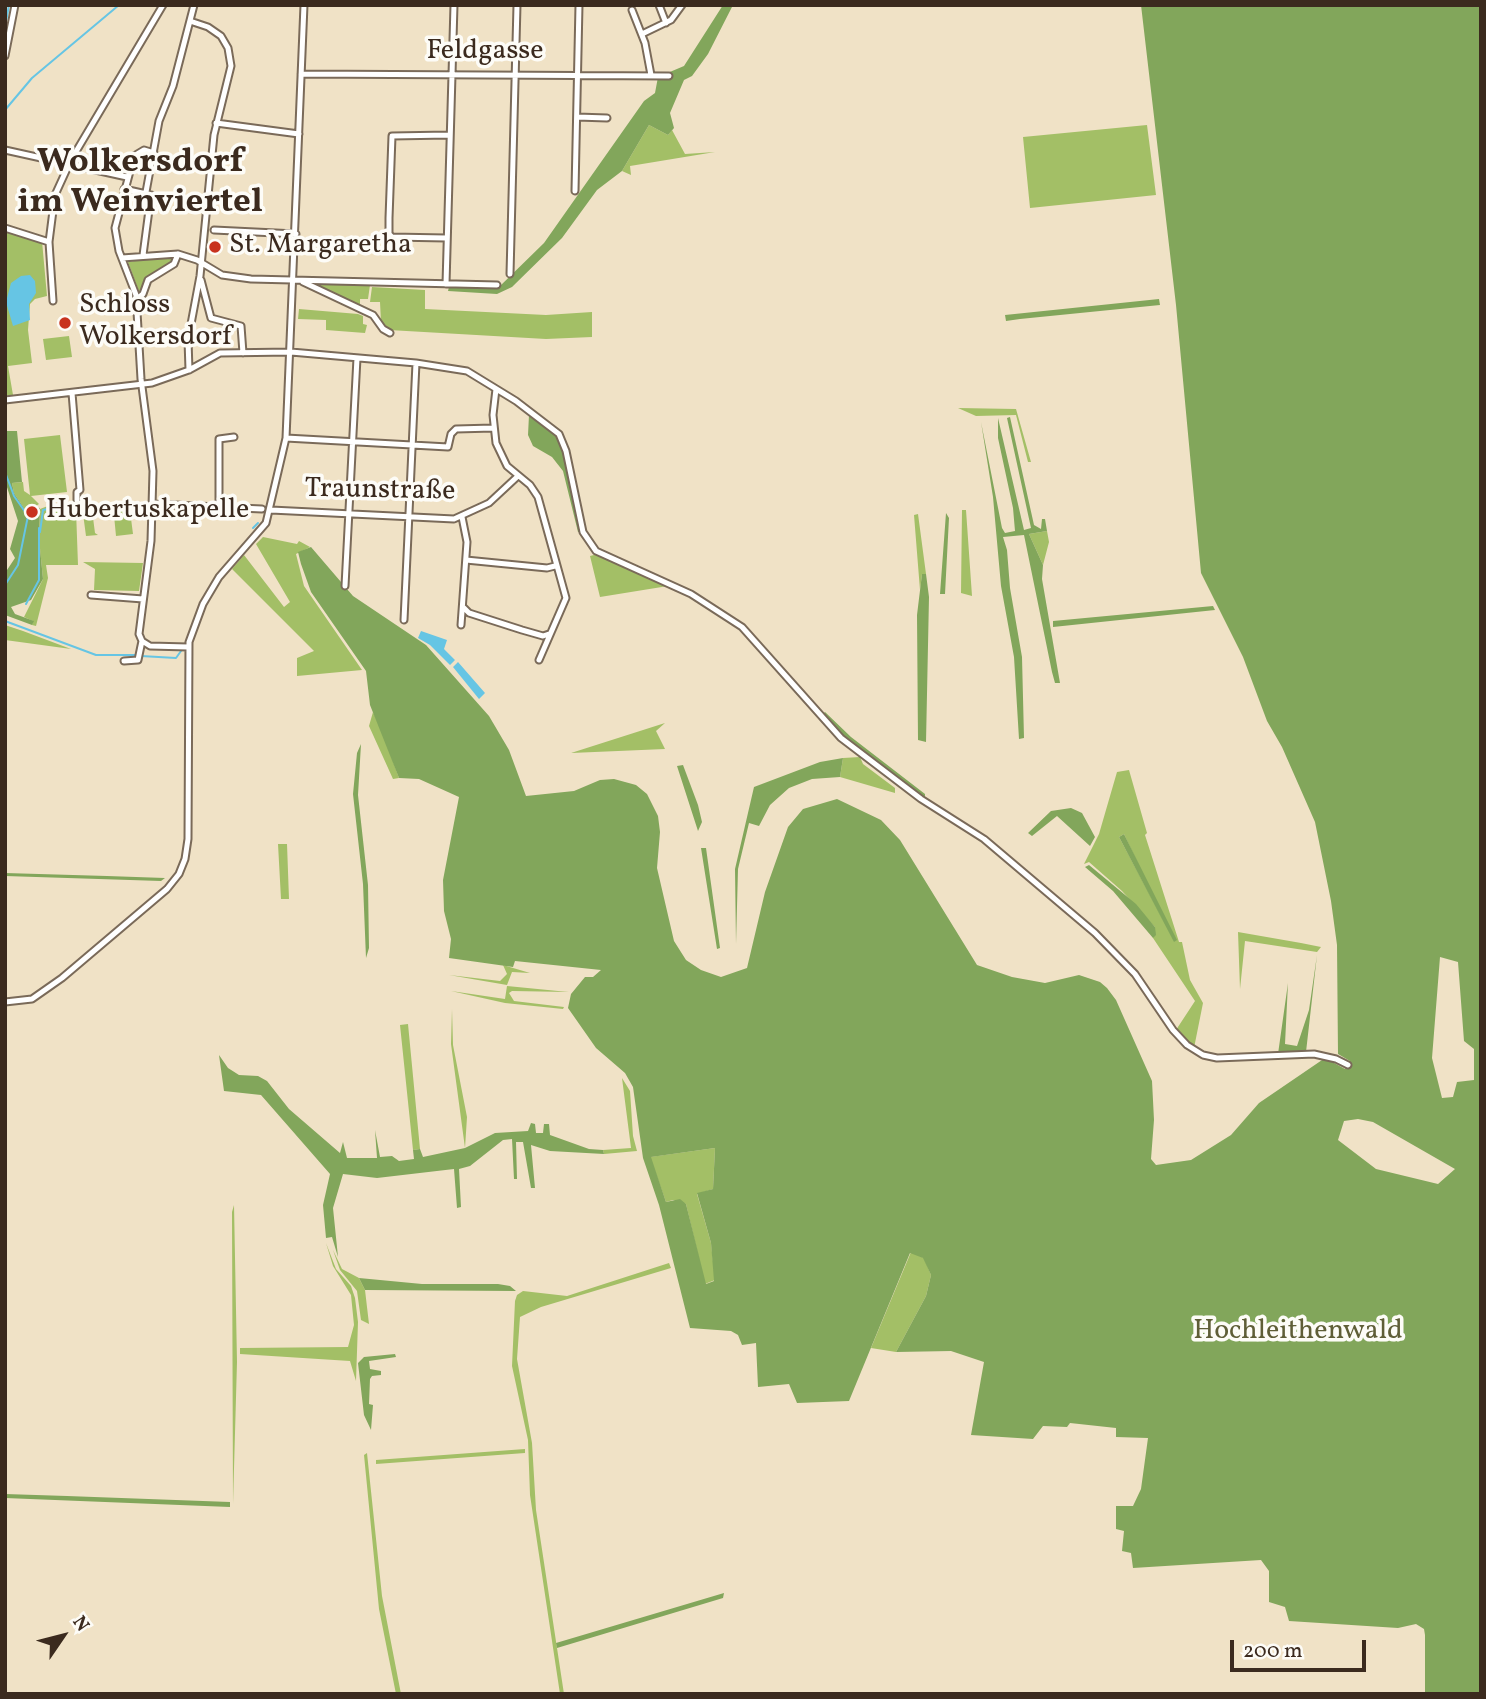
<!DOCTYPE html>
<html>
<head>
<meta charset="utf-8">
<style>
  body { margin:0 }
  #map { position:relative; width:1486px; height:1699px; overflow:hidden; background:#f0e2c6; font-family:Vollkorn,serif }
  canvas { display:block }
  .frame { position:absolute; inset:0; border:7px solid #3b2a1e; pointer-events:none }
  .north { position:absolute; left:28px; top:1601px; width:70px; height:70px; -webkit-text-stroke:5px #fdfcf7; paint-order:stroke; rotate:55deg; font-size:19px; font-weight:700; line-height:28px; text-align:center; color:#3b2a1e }
  .north::after { content:''; display:block; margin:auto; width:24px; height:32px; background:#3b2a1e; clip-path:polygon(50% 0,100% 100%,50% 72%,0 100%) }
  .scale { position:absolute; left:1230px; top:1640px; width:136px; height:32px; box-sizing:border-box; border:4px solid #3b2a1e; border-top:0; padding-left:9px; font-size:21px; line-height:24px; white-space:nowrap; color:#3b2a1e; -webkit-text-stroke:5px #fdfcf7; paint-order:stroke }
</style>
</head>
<body>
<div id="map">
<canvas width="1486" height="1699"></canvas>
<div class="frame"></div>
<div class="north">N</div>
<div class="scale">200 m</div>
</div>
<script>
const context = document.querySelector('canvas').getContext('2d');
context.lineJoin = 'round';
function fillPath(path, color) { context.fillStyle = color; context.fill(path, 'evenodd'); }
const shape = rows => new Path2D(rows.map(r => 'M' + r).join(''));
function strokePath(path, color, width, dash) { context.strokeStyle = color; context.lineWidth = width; context.lineCap = dash ? 'butt' : 'round'; context.setLineDash(dash || []); context.stroke(path); }
function drawText(font, color, halo, rows, align = 'center') {
  context.font = font + ' Vollkorn,serif'; context.lineWidth = 7; context.setLineDash([]); context.textBaseline = 'middle'; context.strokeStyle = halo; context.fillStyle = color; for (const [text, x, y, turn = 0] of rows) {
    context.save(); context.translate(x, y); context.rotate((+turn || 0) * Math.PI / 180); context.textAlign = isNaN(turn) ? turn : align; if (halo) context.strokeText(text, 0, 0); context.fillText(text, 0, 0); context.restore();
  }
}
const green = shape([
  [649,125,668,135,672,130,685,154,715,152,630,166,631,175,622,171],
  [1147,125,1156,195,1030,208,1023,137],
  [5,230,42,241,47,296,35,299,30,304,28,330,32,363,8,366,13,395,5,396],
  [171,256,174,262,146,280,140,294,128,262],
  [318,285,370,285,368,299,360,299,360,306],
  [372,287,425,290,425,309,546,315,592,312,592,337,546,339,389,330,381,322,380,302,370,302],
  [299,309,358,314,363,316,363,324,367,325,365,333,326,330,326,320,298,319],
  [69,336,72,357,46,360,43,339],
  [958,408,1016,409,1031,462,1028,462,1016,415,976,416],
  [60,435,67,492,31,496,39,504,36,506,35,519,32,520,14,493,12,483,23,482,24,491,30,495,24,439],
  [129,503,133,534,116,536,113,505],
  [53,504,53,511,76,510,78,565,46,565,48,578,36,626,32,625,33,621,24,617,43,579,39,538,40,509],
  [97,505,98,509,92,510,95,533,98,535,86,536,82,506],
  [962,510,966,510,972,596,961,593],
  [918,514,926,574,922,574,920,590,914,515],
  [1047,531,1049,542,1043,565,1029,534],
  [263,537,297,544,299,541,310,547,296,554,304,586,362,670,297,676,297,658,314,651,232,569,244,555,284,607,290,602,256,544],
  [598,554,607,560,668,586,600,597,590,556],
  [83,562,143,563,139,591,94,590,95,569],
  [5,625,23,631,71,649,5,640],
  [373,712,382,731,399,778,393,779,369,726],
  [665,723,656,731,665,749,571,753],
  [860,757,863,764,895,788,895,793,840,777,843,758],
  [1129,770,1147,833,1145,835,1179,942,1182,942,1190,980,1203,1003,1194,1048,1176,1030,1195,1001,1153,938,1155,927,1122,891,1089,862,1084,864,1099,834,1117,772],
  [1124,834,1175,942,1119,837],
  [278,844,287,844,289,899,281,899],
  [1238,932,1301,943,1321,947,1317,952,1245,941,1240,989],
  [503,965,530,973,512,972,507,985,449,975,500,981,507,974],
  [507,986,558,991,569,992,512,991,509,993,514,1001,564,1007,563,1009,505,1003,451,991,505,999],
  [452,1009,453,1045,467,1117,465,1148,451,1044],
  [408,1024,420,1149,413,1150,400,1025],
  [622,1078,630,1091,633,1136,637,1151,604,1154,603,1150,631,1148],
  [715,1148,713,1189,697,1194,711,1243,715,1280,705,1284,686,1204,673,1200,666,1202,650,1157],
  [234,1205,237,1362,233,1504,232,1212],
  [326,1243,336,1269,351,1286,355,1298,358,1322,356,1381,350,1361,240,1354,240,1348,348,1347,354,1325,351,1295,333,1266],
  [333,1250,342,1269,359,1278,365,1290,369,1324,361,1320,357,1291,340,1270],
  [911,1252,924,1258,931,1275,926,1296,896,1352,871,1348],
  [669,1263,671,1268,541,1307,520,1317,517,1359,532,1443,536,1510,564,1694,560,1694,530,1495,528,1440,512,1366,515,1301,517,1295,523,1291,567,1296],
  [525,1449,525,1453,376,1464,376,1460],
  [367,1453,382,1596,401,1694,396,1694,379,1609,364,1455]
]);
const forest = shape([
  [723,5,733,5,708,54,692,76,684,80,670,113,674,128,668,135,649,125,622,171,597,190,562,238,512,287,497,294,448,291,449,287,499,287,544,243,644,101,655,93,658,77,684,66],
  [1141,5,1481,5,1481,1694,1425,1694,1425,1635,1424,1629,1416,1624,1398,1628,1289,1621,1285,1607,1269,1602,1269,1571,1261,1560,1133,1568,1131,1553,1122,1551,1124,1531,1116,1529,1116,1506,1133,1506,1141,1489,1148,1438,1116,1437,1116,1428,1070,1423,1067,1427,1043,1426,1033,1439,971,1435,984,1362,951,1351,896,1352,926,1296,931,1275,923,1258,910,1253,849,1401,797,1403,789,1384,758,1387,756,1343,742,1345,738,1335,731,1331,690,1328,659,1205,643,1158,633,1087,625,1073,596,1048,568,1008,571,994,585,977,593,977,601,970,515,961,513,967,449,958,451,939,444,911,443,880,459,797,419,779,399,778,370,705,366,671,311,592,301,564,298,552,311,547,353,596,426,645,489,716,509,750,526,796,574,791,600,780,614,779,636,785,647,794,658,816,660,832,657,868,674,941,686,960,701,970,721,977,747,968,765,892,788,827,803,809,837,799,881,820,900,840,977,965,1012,977,1045,983,1079,975,1100,982,1107,988,1116,1000,1152,1081,1154,1120,1151,1159,1156,1165,1191,1160,1231,1135,1259,1103,1325,1058,1345,1069,1350,1061,1338,1054,1337,945,1331,901,1315,822,1282,747,1267,721,1243,657,1201,573,1176,305],
  [1440,957,1458,962,1464,1041,1474,1049,1474,1080,1457,1082,1453,1097,1442,1098,1432,1058],
  [1358,1119,1373,1122,1455,1169,1438,1184,1376,1169,1338,1140,1344,1121],
  [715,1148,713,1189,697,1193,711,1243,714,1281,706,1284,686,1204,680,1199,666,1202,651,1157],
  [1159,299,1160,305,1020,319,1006,321,1005,315],
  [529,415,558,436,564,451,581,532,578,532,563,471,552,457,533,446,528,435],
  [1010,417,1034,525,1041,529,1042,519,1045,519,1047,531,1029,534,1043,565,1042,579,1060,683,1055,683,1052,672,1024,535,1003,537,1007,550,1010,588,1022,657,1024,738,1019,739,1014,657,1001,586,993,497,981,422,1002,528,1005,533,1015,531,1013,508,998,438,998,418,1024,530,1031,528,1007,418],
  [5,431,17,431,22,482,12,483,14,493,32,520,35,519,35,507,40,508,39,538,43,579,31,600,11,607,15,614,34,621,32,625,5,615,5,573,15,558,10,549,18,521,5,481],
  [946,513,949,518,945,594,940,594],
  [922,574,926,574,929,597,926,742,918,740,917,615],
  [1213,606,1215,610,1053,627,1053,621],
  [825,712,851,737,925,794,925,799,848,741,834,728,823,714],
  [361,744,358,795,368,885,369,948,366,958,363,884,353,794,357,753],
  [843,758,840,777,812,779,789,788,770,805,759,826,749,823,738,869,736,944,735,869,754,787,820,762],
  [683,765,698,805,702,822,698,831,677,766],
  [1071,808,1082,813,1095,837,1090,846,1057,816,1032,836,1028,833,1051,811],
  [1124,834,1177,940,1174,942,1119,837],
  [701,848,706,848,720,948,717,949],
  [1089,865,1136,904,1155,927,1156,935,1153,938,1113,891,1085,867],
  [5,873,107,876,165,878,161,881,5,876],
  [1317,955,1306,1052,1278,1054,1288,983,1285,1044,1297,1046,1309,1010],
  [219,1055,228,1068,239,1075,258,1076,267,1081,289,1109,340,1153,343,1142,347,1158,377,1158,375,1130,380,1157,392,1156,399,1161,414,1159,413,1150,420,1149,423,1157,465,1148,495,1133,528,1131,531,1123,535,1124,536,1133,543,1133,544,1124,549,1124,550,1135,589,1149,603,1150,604,1154,550,1151,531,1145,535,1188,531,1188,523,1142,516,1142,517,1179,514,1179,512,1139,503,1140,470,1166,459,1169,461,1207,457,1208,454,1169,377,1178,343,1174,333,1208,338,1257,332,1237,326,1238,323,1205,330,1174,261,1095,224,1091],
  [359,1278,422,1284,498,1284,510,1286,516,1291,365,1290],
  [395,1354,396,1357,369,1361,370,1369,381,1371,381,1375,372,1376,370,1379,369,1404,373,1405,371,1430,364,1415,358,1363,364,1357],
  [5,1494,67,1496,230,1502,230,1507,5,1498],
  [724,1593,723,1598,557,1648,556,1643]
]);
const water = shape([
  [30,275,35,281,36,293,29,304,30,320,13,326,6,302,11,283,21,276],
  [421,631,447,640,444,649,455,660,450,665,430,645,418,638],
  [458,662,485,693,479,699,453,667]
]);
const stream = shape([
  [5,27,9,5],
  [5,110,32,78,119,5],
  [5,472,14,496,28,516,18,565,5,585],
  [253,528,258,523],
  [40,532,43,510,60,506],
  [26,604,39,580,39,528],
  [5,621,96,655,136,655],
  [141,656,176,658,181,651]
]);
const minor = shape([
  [659,5,666,23],
  [632,10,645,43,651,75],
  [642,34,671,20,682,5],
  [5,56,15,5],
  [301,74,669,76],
  [577,117,607,118],
  [216,123,299,134],
  [5,150,127,177],
  [154,153,144,150,134,156,115,228,119,251,136,295,141,379,153,471,151,541,139,634,142,641,150,646,188,647],
  [124,189,151,195,143,255],
  [575,191,579,5],
  [146,192,159,121,173,86,194,5],
  [5,228,49,242],
  [214,230,296,234],
  [446,238,392,237,389,234,389,218,392,136,448,135],
  [122,258,178,254,197,260,222,275,251,279,497,285],
  [510,274,517,5],
  [201,280,211,318,241,326,243,353],
  [303,282,373,315,383,329,390,333],
  [446,284,454,5],
  [137,299,143,294,148,280,174,264,178,254],
  [53,301,49,242,55,195,71,160,163,5],
  [189,370,188,340,200,276,214,135,231,66,228,48,221,36,208,27,190,21],
  [496,389,493,415,496,443,507,466,530,485,538,497,566,598,539,660],
  [72,393,80,490,77,492,77,500],
  [5,400,152,383,189,370,220,353,291,352,416,363,467,371,516,401,559,434,566,451,583,532,596,551,691,594,742,627,841,738,921,799,984,839,1095,933,1135,974,1173,1030,1187,1045,1203,1055,1217,1058,1314,1054,1336,1059,1348,1065],
  [286,438,448,447,451,434,456,429,493,428],
  [153,504,262,509],
  [219,506,219,439,234,437],
  [271,510,454,519,489,503,518,476],
  [466,560,547,568,555,566],
  [345,586,357,358],
  [91,595,143,599],
  [464,608,469,613,522,630,543,636,549,634],
  [404,620,416,363],
  [461,625,467,542,462,517],
  [124,661,138,660,142,641],
  [5,1002,32,999,62,978,167,889,179,874,185,859,188,839,189,642,203,604,219,577,266,523,286,438,304,5]
]);
const markers = [
  [215,247,7,"#c8321e"],
  [65,323,7,"#c8321e"],
  [32,512,7,"#c8321e"]
];
const streetNames = [
  ["Feldgasse",485,53],
  ["Traunstraße",380,492,1]
];
const poiNames = [
  ["St. Margaretha",229,247],
  ["Schloss",79,307],
  ["Wolkersdorf",79,339],
  ["Hubertuskapelle",46,512]
];
const parkNames = [
  ["Hochleithenwald",1298,1333]
];
const districtNames = [
  ["Wolkersdorf",140,165],
  ["im Weinviertel",140,205]
];
fillPath(green, '#a3bf66');
fillPath(forest, '#82a65b');
fillPath(water, '#66c5e4');
strokePath(stream, '#66c5e4', 2);
strokePath(minor, '#7a6a59', 9);
strokePath(minor, '#fff', 5);
for (const [x, y, r, color] of markers) { const dot = new Path2D(); dot.arc(x, y, r, 0, 2 * Math.PI); context.fillStyle = color; context.fill(dot); strokePath(dot, '#fdfcf7', 2.5); }
drawText('28px', '#3b2a1e', '#fdfcf7', streetNames);
drawText('28px', '#3b2a1e', '#fdfcf7', poiNames, 'left');
drawText('28px', '#5f5e37', '#fdfcf7', parkNames);
drawText('bold 35px', '#3b2a1e', '#fdfcf7', districtNames);
</script>
</body>
</html>
